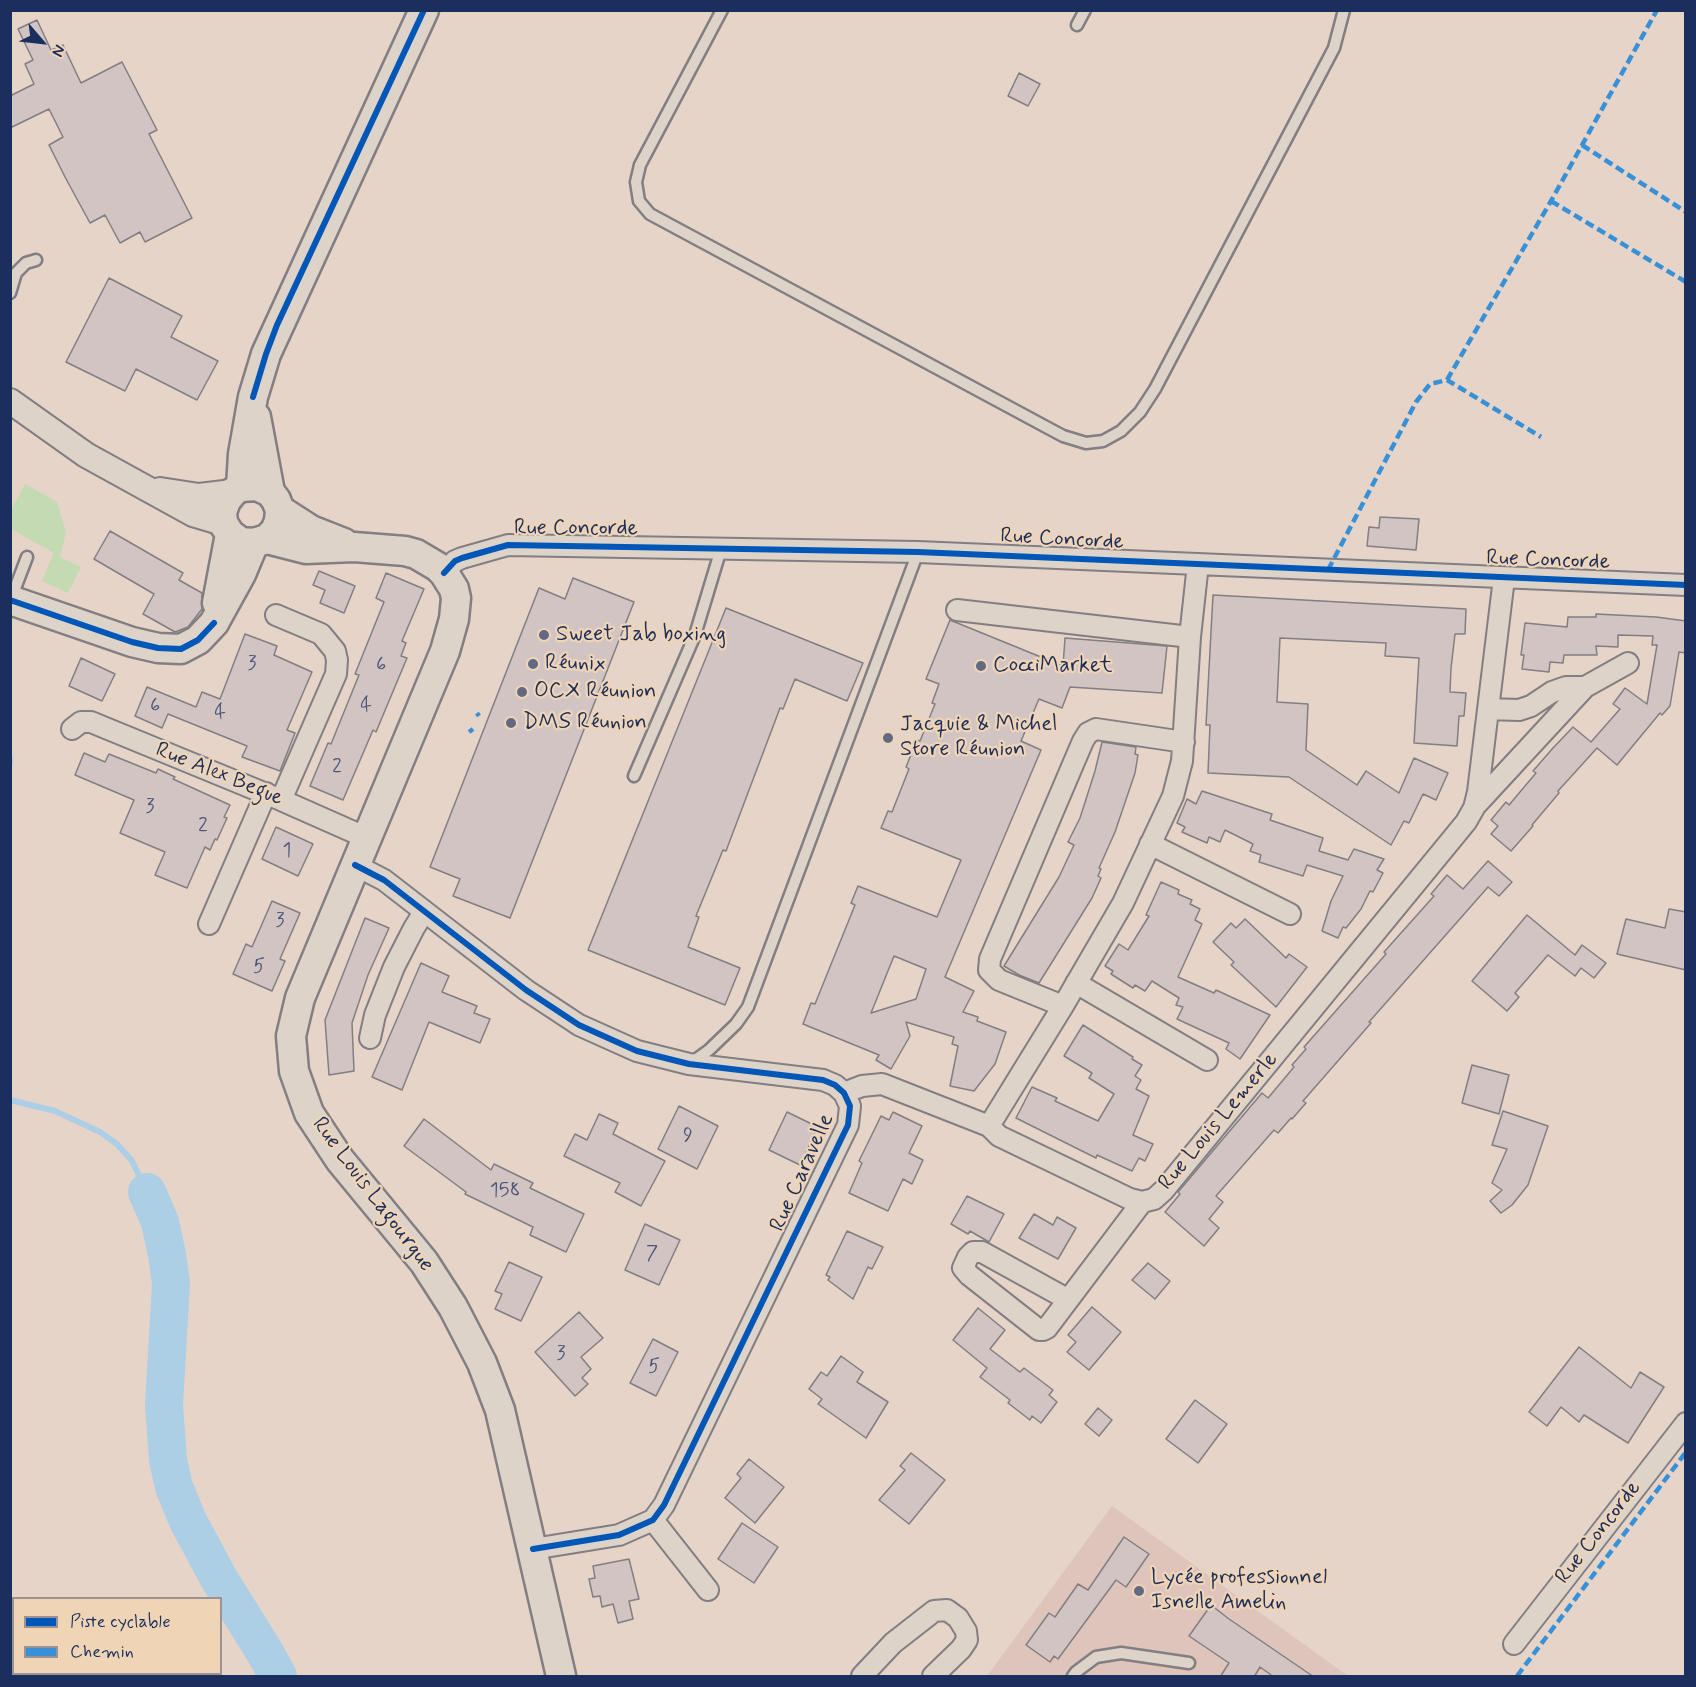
<!DOCTYPE html>
<html>
<head>
<meta charset="utf-8">
<style>
  body { margin:0 }
  #map { position:relative; width:1696px; height:1687px; overflow:hidden; background:#e6d4c8; font-family:Mynerve,sans-serif }
  canvas { display:block }
  .frame { position:absolute; inset:0; border:12px solid #1b2f5e; pointer-events:none }
  .legend { position:absolute; left:12px; top:1597px; width:210px; height:78px; box-sizing:border-box; background:#f0d4b6; border:2px solid #9b9293; margin:0; padding:8px 10px; list-style:none; font-size:18px; color:#1b2f5e }
  .legend li { display:flex; align-items:center; gap:12px; height:30px }
  .legend b { width:30px; border:2px solid #9b9293 }
  .north { position:absolute; left:12px; top:12px; width:60px; height:60px; -webkit-text-stroke:4px #f0d4b6; paint-order:stroke; rotate:118deg; font-size:16px; font-weight:700; line-height:24px; text-align:center; color:#1b2f5e }
  .north::after { content:''; display:block; margin:auto; width:21px; height:27px; background:#1b2f5e; clip-path:polygon(50% 0,100% 100%,50% 72%,0 100%) }
</style>
</head>
<body>
<div id="map">
<canvas width="1696" height="1687"></canvas>
<div class="frame"></div>
<ul class="legend">
<li><b style="height:8px;background:#0057b8"></b>Piste cyclable</li>
<li><b style="height:8px;background:#3891d7"></b>Chemin</li>
</ul>
<div class="north">N</div>
</div>
<script>
const context = document.querySelector('canvas').getContext('2d');
context.lineJoin = 'round';
function fillPath(path, color) { context.fillStyle = color; context.fill(path, 'evenodd'); }
const shape = rows => new Path2D(rows.map(r => 'M' + r).join(''));
function strokePath(path, color, width, dash) { context.strokeStyle = color; context.lineWidth = width; context.lineCap = dash ? 'butt' : 'round'; context.setLineDash(dash || []); context.stroke(path); }
function drawText(font, color, halo, rows, align = 'center') {
  context.font = font + ' Mynerve,sans-serif'; context.lineWidth = 4.5; context.setLineDash([]); context.textBaseline = 'middle'; context.strokeStyle = halo; context.fillStyle = color; for (const [text, x, y, turn = 0] of rows) {
    context.save(); context.translate(x, y); context.rotate((+turn || 0) * Math.PI / 180); context.textAlign = isNaN(turn) ? turn : align; if (halo) context.strokeText(text, 0, 0); context.fillText(text, 0, 0); context.restore();
  }
}
const built = shape([
  [1112,1506,1348,1676,987,1676]
]);
const green = shape([
  [25,484,57,502,66,532,60,557,81,567,68,593,42,581,54,553,11,529,11,510]
]);
const stream = shape([
  [10,759,10,763],
  [10,1100,55,1111,100,1132,117,1144,132,1161,147,1192]
]);
const river = shape([
  [147,1192,160,1222,167,1255,171,1283,164,1405,168,1460,174,1487,188,1521,218,1577,264,1651,278,1676]
]);
const building = shape([
  [37,20,51,50,63,45,81,83,122,62,157,130,149,134,192,218,145,242,140,232,120,243,105,215,90,223,65,177,49,145,63,137,49,109,10,128,10,96,34,84,25,64,33,60,18,29,37,20],
  [1019,73,1040,84,1028,106,1008,96,1019,73],
  [109,278,182,316,171,337,218,361,197,400,136,369,125,391,66,362,109,278],
  [1380,517,1419,519,1416,550,1367,546,1369,527,1379,528,1380,517],
  [110,531,183,573,179,580,202,593,202,609,188,627,175,632,143,614,154,594,94,559,110,531],
  [319,571,355,586,344,613,320,603,325,590,313,585,319,571],
  [386,573,424,589,402,641,406,643,401,656,407,658,376,732,373,730,343,800,310,786,328,743,331,744,359,675,355,674,384,602,376,598,386,573],
  [573,578,634,602,510,918,453,896,460,879,430,867,539,588,565,599,573,578],
  [1213,595,1466,609,1465,634,1455,634,1451,668,1450,692,1466,693,1464,716,1459,716,1457,746,1414,743,1419,658,1385,656,1386,643,1280,638,1277,702,1308,704,1306,750,1357,785,1366,771,1399,793,1414,758,1448,773,1436,800,1423,794,1409,823,1404,821,1391,845,1289,777,1208,773,1210,725,1206,725,1213,595],
  [726,608,863,663,847,701,795,679,783,709,780,708,726,851,723,850,696,916,699,917,688,947,740,968,725,1005,588,950,726,608],
  [1596,614,1656,617,1686,621,1686,653,1679,652,1670,706,1662,715,1660,713,1617,765,1597,748,1558,791,1559,793,1532,825,1533,826,1511,851,1491,834,1498,826,1491,820,1506,802,1509,805,1536,773,1533,771,1553,748,1573,727,1591,742,1620,709,1613,704,1625,688,1647,704,1657,645,1652,645,1653,636,1618,635,1618,647,1596,646,1597,655,1564,655,1563,663,1550,662,1549,672,1522,669,1524,655,1521,655,1525,623,1567,627,1568,617,1596,617,1596,614],
  [950,620,1063,666,1065,638,1167,646,1162,693,1070,687,1062,708,1039,699,1021,741,1041,750,945,977,974,991,963,1012,978,1017,977,1021,1006,1032,995,1064,974,1091,950,1086,958,1046,952,1044,954,1037,906,1022,910,1036,891,1069,876,1060,879,1055,803,1024,811,1003,815,1004,855,905,851,903,858,886,937,917,961,860,881,828,888,811,892,812,909,769,906,767,917,740,920,741,935,704,932,703,939,684,926,679,950,620],
  [894,956,926,969,916,999,871,1013,894,956],
  [245,634,277,646,274,655,312,672,287,730,295,733,280,771,242,757,247,746,168,714,162,728,135,716,147,687,196,707,202,692,220,699,245,634],
  [81,658,115,674,102,701,69,686,81,658],
  [1102,742,1136,747,1135,754,1138,755,1135,773,1115,832,1099,868,1101,869,1098,876,1101,878,1092,898,1039,983,1019,975,1004,966,1059,877,1074,845,1068,842,1080,818,1095,771,1102,742],
  [84,753,105,762,109,754,156,773,158,769,175,777,173,779,230,805,224,817,227,818,217,840,215,839,210,850,205,847,187,888,155,875,165,852,120,833,134,800,75,775,84,753],
  [1202,791,1272,814,1270,820,1323,838,1319,851,1348,860,1354,849,1384,859,1377,870,1383,873,1373,892,1370,891,1361,909,1346,928,1343,927,1338,938,1322,931,1331,901,1343,876,1307,865,1303,876,1259,862,1261,855,1250,851,1253,844,1225,830,1220,842,1209,837,1207,843,1182,832,1185,827,1177,823,1187,799,1196,804,1202,791],
  [276,827,313,844,298,876,262,859,276,827],
  [1488,861,1512,882,1499,896,1488,887,1369,1022,1371,1023,1303,1101,1306,1103,1292,1119,1291,1118,1278,1133,1274,1130,1216,1196,1223,1202,1209,1219,1219,1228,1204,1246,1165,1212,1180,1194,1178,1192,1262,1093,1268,1098,1294,1067,1292,1065,1306,1049,1304,1047,1386,954,1384,952,1434,896,1431,894,1447,875,1463,889,1488,861],
  [1161,882,1179,890,1178,894,1192,900,1190,904,1200,909,1195,920,1202,924,1178,977,1214,993,1216,990,1270,1015,1240,1059,1226,1049,1229,1043,1177,1019,1183,1007,1176,1005,1179,998,1152,981,1145,991,1135,985,1133,988,1111,974,1113,971,1105,966,1119,944,1128,950,1149,916,1146,915,1161,882],
  [272,901,300,913,280,959,285,961,272,991,233,974,246,944,252,947,272,901],
  [1669,909,1686,912,1686,970,1617,954,1626,919,1665,928,1669,909],
  [1527,915,1575,955,1582,945,1606,963,1594,978,1581,968,1575,976,1548,955,1515,993,1519,997,1507,1011,1472,981,1527,915],
  [365,918,389,928,368,975,352,1023,354,1071,329,1075,325,1020,365,918],
  [1245,919,1286,958,1289,954,1307,967,1276,1007,1231,965,1234,962,1213,942,1231,923,1236,928,1245,919],
  [421,963,449,976,442,992,477,1006,474,1013,490,1019,480,1043,429,1022,402,1090,372,1077,421,963],
  [1083,1025,1133,1057,1132,1059,1142,1065,1135,1076,1141,1080,1136,1089,1149,1096,1133,1135,1153,1144,1145,1161,1139,1158,1132,1171,1097,1155,1096,1158,1016,1118,1032,1087,1057,1098,1055,1101,1098,1121,1114,1094,1089,1078,1092,1073,1064,1056,1083,1025],
  [1472,1065,1509,1075,1499,1114,1462,1103,1472,1065],
  [679,1106,718,1126,697,1169,658,1149,679,1106],
  [1503,1111,1548,1126,1528,1185,1512,1205,1501,1213,1490,1201,1502,1190,1492,1183,1507,1149,1492,1145,1503,1111],
  [787,1112,818,1127,800,1165,769,1150,787,1112],
  [893,1112,922,1126,909,1153,923,1160,912,1184,903,1179,888,1211,849,1193,862,1163,859,1161,881,1116,889,1120,893,1112],
  [599,1114,618,1123,613,1134,665,1161,641,1206,615,1192,620,1183,564,1156,575,1134,587,1140,599,1114],
  [424,1119,491,1170,494,1164,533,1183,530,1188,584,1214,566,1252,530,1235,533,1227,465,1194,466,1192,404,1146,424,1119],
  [967,1196,1004,1214,989,1242,970,1231,968,1234,951,1224,967,1196],
  [1034,1214,1053,1225,1057,1217,1076,1228,1058,1259,1019,1238,1034,1214],
  [645,1224,680,1240,659,1285,625,1270,645,1224],
  [847,1231,883,1247,872,1269,868,1267,853,1299,828,1280,830,1277,826,1275,847,1231],
  [509,1262,542,1277,521,1321,495,1309,502,1294,495,1291,509,1262],
  [1148,1263,1170,1281,1155,1299,1132,1280,1148,1263],
  [1092,1307,1121,1332,1089,1370,1067,1352,1076,1342,1068,1335,1092,1307],
  [978,1308,1005,1330,990,1349,1020,1372,1024,1368,1053,1390,1049,1395,1057,1402,1041,1423,1032,1416,1030,1420,1008,1403,1010,1400,980,1377,987,1368,953,1340,978,1308],
  [579,1312,603,1338,581,1357,591,1369,582,1378,588,1384,575,1396,535,1352,579,1312],
  [653,1339,678,1352,656,1396,630,1383,653,1339],
  [1579,1347,1631,1388,1640,1372,1664,1387,1628,1443,1584,1415,1579,1422,1561,1407,1547,1426,1529,1412,1579,1347],
  [841,1356,863,1372,857,1382,888,1402,866,1438,818,1404,822,1399,809,1389,821,1372,827,1376,841,1356],
  [1195,1400,1227,1424,1198,1463,1166,1439,1195,1400],
  [1098,1408,1112,1420,1099,1436,1085,1424,1098,1408],
  [911,1453,945,1480,909,1524,879,1500,905,1470,900,1466,911,1453],
  [749,1459,784,1487,755,1523,725,1498,741,1478,737,1474,749,1459],
  [742,1523,778,1547,754,1583,718,1559,742,1523],
  [1124,1537,1149,1554,1126,1587,1116,1580,1058,1659,1054,1656,1050,1662,1026,1645,1049,1613,1055,1617,1078,1584,1088,1590,1124,1537],
  [629,1559,639,1599,629,1601,633,1619,618,1623,613,1604,602,1607,600,1596,593,1597,589,1579,595,1578,593,1566,629,1559],
  [1211,1605,1229,1619,1314,1677,1274,1677,1260,1667,1254,1677,1220,1677,1229,1663,1189,1636,1211,1605]
]);
const service = shape([
  [722,10,640,165,636,182,639,201,650,214,1063,436,1086,443,1103,441,1121,431,1140,412,1155,389,1334,48,1344,10],
  [1077,25,1085,10],
  [10,293,16,273,26,263,36,260],
  [11,599,27,557],
  [634,776,695,635,721,549],
  [691,1063,709,1050,736,1024,748,1007,918,552],
  [1073,1676,1076,1672,1096,1657,1121,1653,1189,1663]
]);
const minor = shape([
  [444,573,455,561,462,558,508,545,918,552,1686,585],
  [957,610,1190,637],
  [276,615,321,634,335,651,337,660,336,674,281,800],
  [1488,709,1519,710,1531,706,1552,692,1566,687,1585,687,1628,663],
  [72,729,81,722,91,722,281,800,367,838],
  [1475,806,1585,687],
  [1150,844,1290,914],
  [355,865,384,880,526,990,579,1025,637,1051,689,1064,823,1080,835,1085,844,1093,850,1106,848,1125,664,1505,653,1520,619,1535,533,1549],
  [209,924,266,793],
  [1076,983,1207,1060],
  [1063,1006,999,980,989,970,990,959,1083,741,1088,733,1096,729,1184,742],
  [370,1038,375,1015,394,967,414,928,424,912],
  [844,1093,862,1086,882,1084,989,1126,999,1136,1130,1199,1142,1202,1154,1199,1164,1190,1466,822,1474,808,1478,792,1504,578],
  [989,1126,1063,1006,1123,903,1173,796,1182,761,1190,637,1198,564],
  [1067,1299,982,1252,973,1252,968,1257,963,1268,969,1275,1039,1330,1043,1330,1047,1328,1142,1202],
  [653,1520,708,1590],
  [1514,1644,1686,1423],
  [862,1676,893,1643,934,1611,947,1610,958,1618,966,1631,967,1640,961,1649,933,1676]
]);
const tertiary = shape([
  [10,401,86,455,193,514,223,523],
  [160,490,199,496,233,492]
]);
const secondary = shape([
  [256,417,270,492,276,500,280,510,279,521,275,531,267,539,254,543,241,542,230,534,223,523,222,512,226,501,233,492,241,487,257,486,270,492],
  [241,487,243,454,253,397,266,354,424,10],
  [280,510,311,530,344,543],
  [267,539,306,549,354,547,405,551,416,554,438,567,444,573,454,589,456,598,454,619,445,651,300,998,291,1036,294,1071,309,1113,340,1160,424,1262,453,1307,482,1363,500,1410,561,1676],
  [10,600,132,642,158,648,181,649,198,640,214,623,241,574,254,543],
  [217,603,230,534]
]);
const quiet = shape([
  [1582,145,1686,212],
  [1551,201,1686,282],
  [1447,380,1551,201,1657,10],
  [1328,570,1416,402,1430,384,1447,380,1541,437],
  [477,713,479,716],
  [469,732,473,729],
  [1517,1676,1686,1452]
]);
const cycleway = shape([
  [253,397,266,354,277,325,424,10],
  [444,573,455,561,462,558,508,545,918,552,1686,585],
  [10,600,132,642,158,648,181,649,198,640,214,623],
  [355,865,384,880,526,990,579,1025,637,1051,689,1064,823,1080,835,1085,844,1093,850,1106,848,1125,664,1505,653,1520,619,1535,533,1549]
]);
const markers = [
  [544,635,6,"#626983"],
  [533,664,6,"#626983"],
  [981,666,6,"#626983"],
  [522,692,6,"#626983"],
  [511,723,6,"#626983"],
  [888,738,6,"#626983"],
  [1139,1591,6,"#626983"]
];
const numberNames = [
  ["3",252,665],
  ["6",381,666],
  ["6",155,707],
  ["4",366,707],
  ["4",220,714],
  ["2",337,768],
  ["3",150,808],
  ["2",203,827],
  ["1",287,852],
  ["3",280,922],
  ["5",259,968],
  ["9",688,1137],
  ["158",505,1192],
  ["7",652,1255],
  ["3",561,1355],
  ["5",654,1368]
];
const streetNames = [
  ["Rue Concorde",576,529],
  ["Rue Concorde",1062,540,3],
  ["Rue Concorde",1548,561,2],
  ["Rue Alex Begue",219,775,22],
  ["Rue Louis Lemerle",1219,1122,-50],
  ["Rue Caravelle",803,1173,-66],
  ["Rue Louis Lagourgue",372,1195,53],
  ["Rue Concorde",1599,1533,-52]
];
const poiNames = [
  ["Sweet Jab boxing",556,635],
  ["Réunix",545,664],
  ["CocciMarket",993,666],
  ["OCX Réunion",534,692],
  ["DMS Réunion",523,723],
  ["Jacquie & Michel",900,725],
  ["Store Réunion",900,750],
  ["Lycée professionnel",1151,1578],
  ["Isnelle Amelin",1151,1603]
];
fillPath(built, '#dec4bb');
fillPath(green, '#c4dab3');
strokePath(stream, '#accfe6', 6);
strokePath(river, '#accfe6', 38);
fillPath(building, '#d1c4c2');
strokePath(building, '#827e82', 1.5);
strokePath(service, '#827e82', 15);
strokePath(minor, '#827e82', 24);
strokePath(tertiary, '#827e82', 28);
strokePath(secondary, '#827e82', 33);
strokePath(service, '#ded3c9', 10);
strokePath(minor, '#ded3c9', 20);
strokePath(tertiary, '#ded3c9', 24);
strokePath(secondary, '#ded3c9', 28);
strokePath(quiet, '#3891d7', 4.5, [9, 4.5]);
strokePath(cycleway, '#0057b8', 6);
for (const [x, y, r, color] of markers) { const dot = new Path2D(); dot.arc(x, y, r, 0, 2 * Math.PI); context.fillStyle = color; context.fill(dot); strokePath(dot, '#f0d4b6', 2); }
drawText('20px', '#4c5678', null, numberNames);
drawText('22px', '#1b2f5e', '#f0d4b6', streetNames);
drawText('22px', '#1b2f5e', '#f0d4b6', poiNames, 'left');
</script>
</body>
</html>
